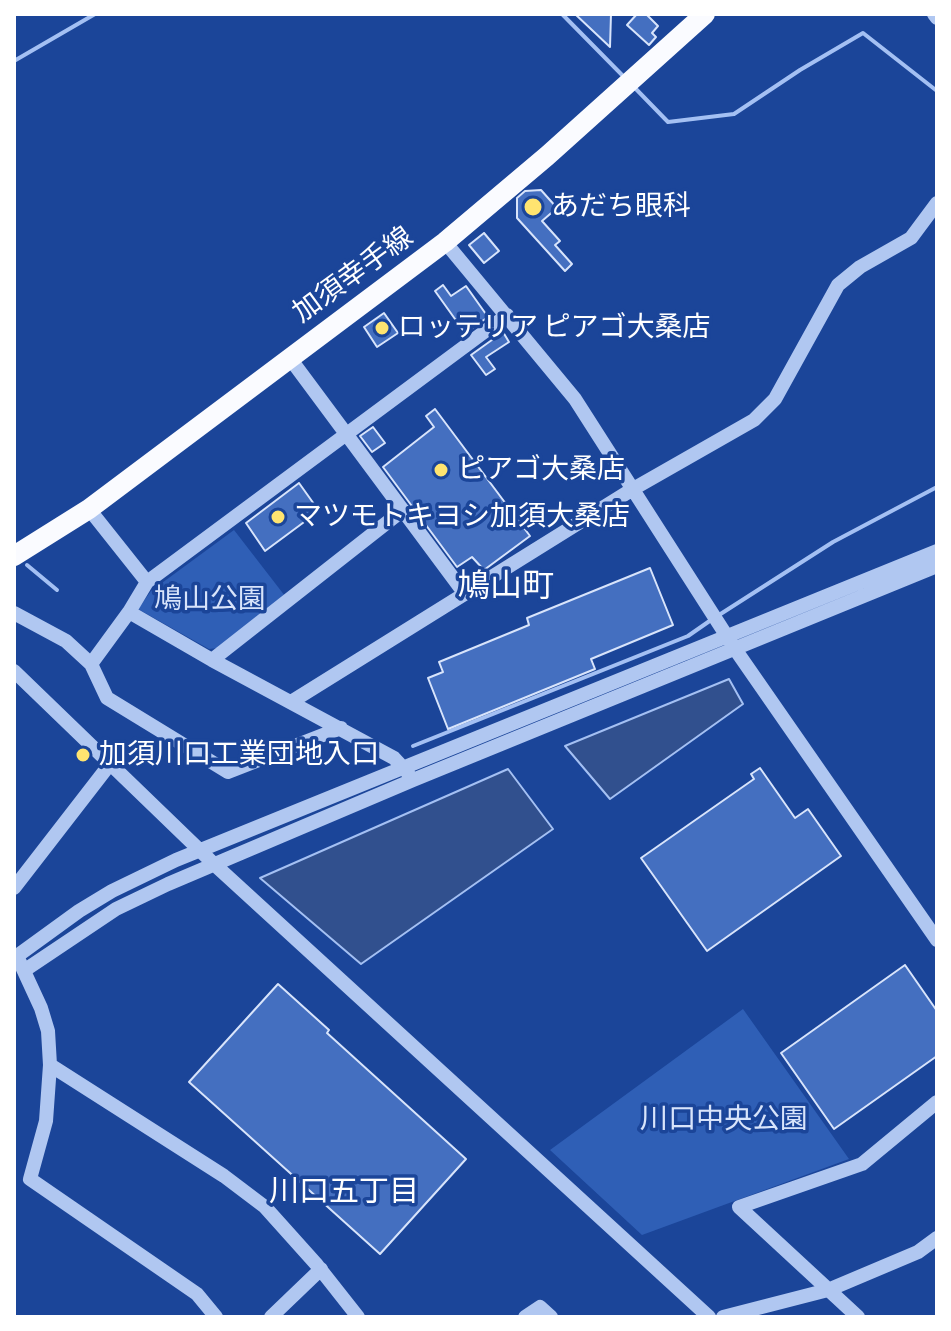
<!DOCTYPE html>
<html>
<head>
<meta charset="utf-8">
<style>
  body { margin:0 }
  #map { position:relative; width:951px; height:1331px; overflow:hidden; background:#1b4599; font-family:"Alegreya Sans",sans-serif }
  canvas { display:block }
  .frame { position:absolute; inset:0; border:16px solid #fff; pointer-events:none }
</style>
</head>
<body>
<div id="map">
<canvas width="951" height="1331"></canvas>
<div class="frame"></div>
</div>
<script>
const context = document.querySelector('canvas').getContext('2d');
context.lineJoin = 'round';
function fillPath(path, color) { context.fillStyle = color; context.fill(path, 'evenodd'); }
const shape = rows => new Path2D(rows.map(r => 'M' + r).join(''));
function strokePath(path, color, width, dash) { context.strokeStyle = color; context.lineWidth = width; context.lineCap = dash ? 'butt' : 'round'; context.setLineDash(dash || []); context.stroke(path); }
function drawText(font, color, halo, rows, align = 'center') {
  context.font = font + ' "Alegreya Sans","Noto Sans JP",sans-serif'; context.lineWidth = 7; context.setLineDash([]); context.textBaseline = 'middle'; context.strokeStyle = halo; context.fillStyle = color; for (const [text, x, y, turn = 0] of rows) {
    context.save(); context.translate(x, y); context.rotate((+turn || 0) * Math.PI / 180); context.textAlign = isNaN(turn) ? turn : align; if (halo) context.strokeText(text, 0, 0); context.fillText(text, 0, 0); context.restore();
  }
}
const green = shape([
  [234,530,285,596,218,648,209,649,138,609,151,591],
  [743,1009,849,1159,642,1235,550,1150]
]);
const water = shape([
  [729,679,743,704,610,799,565,746,729,679],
  [508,769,553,829,361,964,260,878,508,769]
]);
const stream = shape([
  [562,14,625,78],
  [14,61,95,14],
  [634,87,668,122,734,114,800,70,863,33,937,91],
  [27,565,57,590],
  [719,615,833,542,937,487],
  [413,746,688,636,711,620]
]);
const building = shape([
  [575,14,611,14,610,47,575,14],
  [637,14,646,14,658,26,652,33,656,37,649,45,627,25,637,14],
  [541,190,557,208,542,221,560,241,555,245,572,264,565,271,517,218,517,198,525,191,541,190],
  [484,233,499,251,484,263,469,245,484,233],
  [443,285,451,296,466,286,488,317,465,333,435,291,443,285],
  [384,313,398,333,377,347,364,327,384,313],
  [503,332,509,342,486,357,495,369,486,375,471,355,503,332],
  [435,409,530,536,484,570,472,557,457,567,383,467,434,427,426,416,435,409],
  [373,427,385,443,372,452,360,436,373,427],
  [299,483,319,511,265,551,246,523,299,483],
  [650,568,673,625,591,659,595,669,448,729,428,678,443,672,439,662,529,625,527,618,650,568],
  [760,768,795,818,808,809,841,856,707,951,641,858,754,779,751,774,760,768],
  [905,965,937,1011,937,1056,834,1129,781,1053,905,965],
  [278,984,329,1030,327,1033,466,1159,380,1254,189,1082,278,984]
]);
const minor = shape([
  [934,14,937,18],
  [445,242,575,399,735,649,937,940],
  [289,357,465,594],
  [89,509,147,582],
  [14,613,66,641,91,664,107,698,228,772,341,728],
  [212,660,403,510],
  [91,664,129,612],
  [14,671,215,865,709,1317],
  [291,702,633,489,754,420,775,399,838,285,860,267,911,238,937,203],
  [408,773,394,758,212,660,129,612,147,582,507,315],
  [14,888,110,764],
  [25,970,116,909,168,884,413,780,937,566],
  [50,1065,224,1176,265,1207,317,1265,358,1317],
  [216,1317,197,1294,30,1179,46,1121,50,1065,48,1031,41,1008,17,956,79,911,112,891,176,860,937,551],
  [271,1317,321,1269],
  [525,1317,540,1307,551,1317],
  [723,1317,828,1290,918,1252,937,1238],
  [858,1317,739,1207,862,1164,937,1102]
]);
const major = shape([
  [14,556,89,509,445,242,547,156,705,14]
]);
const markers = [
  [533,207,10,"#ffe470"],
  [382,328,8,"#ffe470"],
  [441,470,8,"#ffe470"],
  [278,517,8,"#ffe470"],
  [83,755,8,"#ffe470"]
];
const poiNames = [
  ["あだち眼科",551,207],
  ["ロッテリア ピアゴ大桑店",398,328],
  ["ピアゴ大桑店",457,470],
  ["マツモトキヨシ加須大桑店",294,517],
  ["加須川口工業団地入口",99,755]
];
const streetNames = [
  ["加須幸手線",353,275,-36]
];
const parkNames = [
  ["鳩山公園",210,600],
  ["川口中央公園",724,1120]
];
const neighbourhoodNames = [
  ["川口五丁目",344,1192]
];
const quarterNames = [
  ["鳩山町",506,586]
];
fillPath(green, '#2f5fb6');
fillPath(water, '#31508e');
strokePath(water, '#a4c0f3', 2);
strokePath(stream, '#a4c0f3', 4);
fillPath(building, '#446fc0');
strokePath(building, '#d8e4fb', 2);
strokePath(minor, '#b0c7f1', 14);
strokePath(major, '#fafbff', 20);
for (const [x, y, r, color] of markers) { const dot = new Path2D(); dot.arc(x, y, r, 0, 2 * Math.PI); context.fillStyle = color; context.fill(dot); strokePath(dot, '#1b4599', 3); }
drawText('28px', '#fff', '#1b4599', poiNames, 'left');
drawText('28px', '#fff', '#1b4599', streetNames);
drawText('28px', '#d8e4fb', '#1b4599', parkNames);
drawText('30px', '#fff', '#1b4599', neighbourhoodNames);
drawText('32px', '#fff', '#1b4599', quarterNames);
</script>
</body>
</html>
